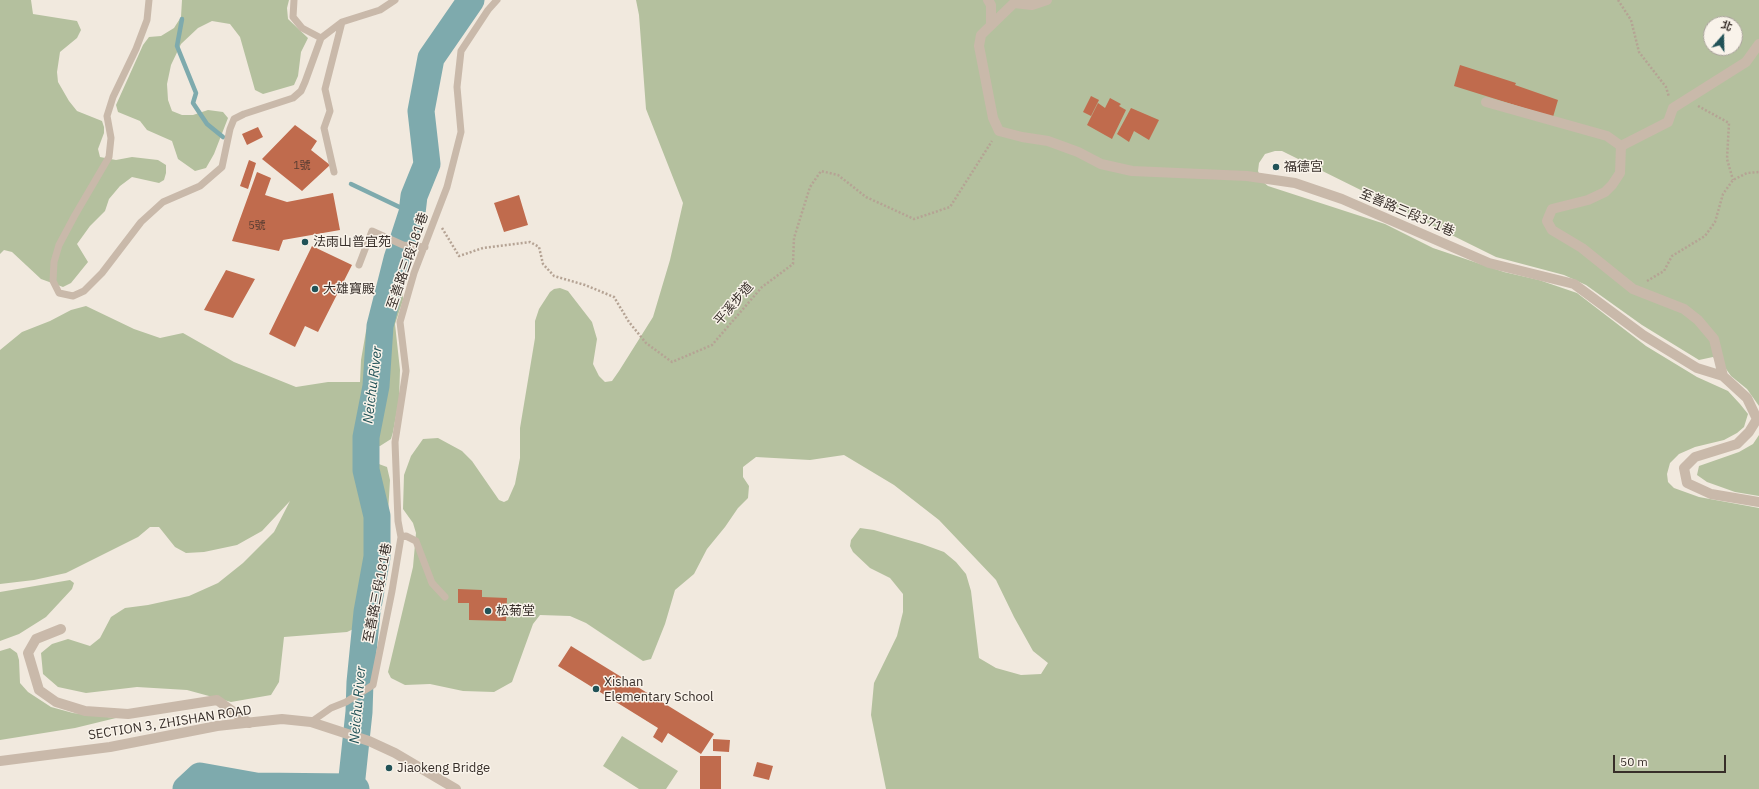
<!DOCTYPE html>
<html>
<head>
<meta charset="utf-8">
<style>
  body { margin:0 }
  #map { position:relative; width:1759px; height:789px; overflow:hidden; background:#f1e9de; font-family:"IBM Plex Sans","Noto Sans TC",sans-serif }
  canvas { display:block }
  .north { position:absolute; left:1703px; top:16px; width:40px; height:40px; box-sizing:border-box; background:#f9f3ea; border:1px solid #aba49d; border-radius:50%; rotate:20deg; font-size:11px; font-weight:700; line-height:16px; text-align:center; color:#372e29 }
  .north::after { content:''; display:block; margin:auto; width:14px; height:18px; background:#215257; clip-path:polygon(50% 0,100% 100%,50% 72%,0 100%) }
  .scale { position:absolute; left:1613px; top:755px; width:113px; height:18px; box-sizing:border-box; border:2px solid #372e29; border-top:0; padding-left:5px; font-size:12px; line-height:14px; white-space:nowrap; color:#372e29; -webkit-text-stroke:3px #f9f3ea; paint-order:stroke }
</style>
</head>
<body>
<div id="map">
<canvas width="1759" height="789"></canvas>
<div class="north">北</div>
<div class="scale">50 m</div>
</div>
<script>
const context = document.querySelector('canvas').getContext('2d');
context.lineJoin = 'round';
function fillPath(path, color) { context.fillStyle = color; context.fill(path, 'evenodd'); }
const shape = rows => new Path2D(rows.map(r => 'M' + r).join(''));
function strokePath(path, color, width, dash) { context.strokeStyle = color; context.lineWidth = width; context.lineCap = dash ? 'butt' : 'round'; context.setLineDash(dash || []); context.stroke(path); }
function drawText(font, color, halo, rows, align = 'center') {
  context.font = font + ' "IBM Plex Sans","Noto Sans TC",sans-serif'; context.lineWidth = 3; context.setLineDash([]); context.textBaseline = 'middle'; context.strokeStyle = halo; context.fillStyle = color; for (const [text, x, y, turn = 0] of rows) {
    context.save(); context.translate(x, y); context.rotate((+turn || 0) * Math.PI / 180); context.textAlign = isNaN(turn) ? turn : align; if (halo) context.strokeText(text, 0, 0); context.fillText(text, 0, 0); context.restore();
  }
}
const green = shape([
  [0,0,31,0,33,14,77,21,81,30,77,38,60,52,57,72,58,82,69,101,77,111,102,121,104,127,104,133,98,149,100,157,116,160,132,157,158,160,166,165,166,173,164,180,159,183,132,177,120,186,109,199,105,211,90,226,77,244,88,262,71,283,63,287,41,279,12,252,4,250,0,254],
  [182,0,289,0,287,8,288,19,308,38,301,52,298,76,294,85,263,94,255,90,240,37,230,24,212,21,198,28,181,44,171,65,167,84,168,100,172,111,182,115,193,115,208,110,223,112,228,118,214,154,206,168,195,171,178,159,172,141,147,130,140,121,118,112,116,105,143,45,149,37,161,36,174,28,181,17],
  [636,0,1759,0,1759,406,1747,389,1731,376,1724,366,1713,357,1699,360,1642,325,1586,285,1564,275,1496,257,1282,151,1275,151,1265,154,1259,163,1258,171,1262,181,1268,186,1385,224,1433,248,1504,272,1539,280,1577,293,1646,346,1697,377,1728,391,1740,404,1748,414,1744,427,1737,433,1724,440,1695,447,1679,454,1670,463,1667,474,1668,482,1674,488,1699,497,1759,508,1759,789,886,789,871,715,874,683,897,636,903,612,903,594,890,578,870,568,853,552,850,546,851,540,860,528,874,530,922,544,944,552,956,562,966,574,971,591,979,658,996,668,1021,675,1041,674,1048,663,1033,651,1014,617,996,580,939,520,894,485,844,455,810,460,756,457,743,467,743,477,749,486,748,498,738,508,725,527,707,549,694,574,675,590,665,624,651,659,643,661,586,623,570,616,540,615,533,624,512,682,494,692,463,691,430,684,405,685,391,678,388,672,413,567,416,533,413,523,403,509,404,475,411,456,423,439,438,438,462,451,472,461,499,500,504,502,508,500,515,484,520,458,520,428,535,338,535,321,539,309,550,292,554,289,560,288,568,291,592,322,597,339,593,364,599,376,605,382,612,381,619,371,653,317,670,260,683,203,646,109,639,15],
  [1711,24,1735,24,1735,48,1711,48],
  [388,276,396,280,403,289,403,300,395,324,400,370,399,400,393,432,391,439,380,446,360,448,355,453,354,460,376,463,387,467,390,480,385,563,373,612,360,626,347,632,284,637,279,682,271,695,231,702,187,690,137,687,86,693,58,687,43,674,41,653,52,644,68,639,90,646,100,638,111,617,125,608,148,605,189,596,218,583,243,563,274,532,290,501,262,531,237,545,204,552,186,553,175,547,159,527,150,527,138,537,66,573,34,580,0,584,0,350,22,332,50,321,71,310,86,306,134,329,160,338,183,333,234,362,296,387,328,382,360,382,361,360,366,331],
  [1759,435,1759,496,1735,492,1707,482,1697,475,1699,466,1739,452,1753,444],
  [70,580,74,583,72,589,46,617,19,634,0,641,0,592],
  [10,648,17,653,19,660,20,683,28,692,51,707,73,713,116,718,75,728,0,740,0,651],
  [622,736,678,771,666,789,639,789,603,766]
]);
const stream = shape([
  [182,19,177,46,196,93,193,103,207,124,223,137],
  [351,184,412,213]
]);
const river = shape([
  [351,787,359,712,360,682,367,612,377,557,377,516,366,470,366,437,376,386,380,326,397,259,412,213,414,196,427,164,421,111,431,58,471,0],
  [186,789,200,776,256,786,351,787,356,789]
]);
const building = shape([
  [1460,65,1516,83,1515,85,1558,100,1553,117,1454,86],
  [1091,96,1099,100,1091,116,1083,112],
  [1110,98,1121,104,1119,106,1126,110,1112,139,1087,125,1098,103,1105,108],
  [1131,108,1159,120,1149,140,1134,131,1129,142,1117,134],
  [295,125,317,141,311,150,330,165,302,191,262,159],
  [258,127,263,137,247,145,242,134],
  [249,160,256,163,248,189,240,186],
  [257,172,271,178,265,195,287,202,333,193,340,230,283,240,279,251,232,241],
  [519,195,528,225,504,232,494,203],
  [312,246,352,265,318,332,305,326,295,347,269,334],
  [226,270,255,279,233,318,204,310],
  [458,589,482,590,482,597,507,598,506,621,469,620,469,603,458,603],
  [571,646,714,734,701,754,668,733,662,743,653,737,658,728,558,666],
  [713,739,730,740,729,752,713,751],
  [700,756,721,756,721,789,700,789],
  [757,762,773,766,769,780,753,776]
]);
const path = shape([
  [1618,0,1631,20,1639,52,1666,87,1669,97],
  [1698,106,1729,123,1727,159,1733,180],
  [442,228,459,256,483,248,530,242,539,247,543,264,554,276,585,285,614,297,629,322,646,343,672,362,712,345,762,287,793,264,794,238,810,187,821,171,838,175,866,197,914,219,950,207,992,141],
  [1647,281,1664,271,1672,256,1705,236,1715,222,1723,194,1733,180,1747,173,1759,172]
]);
const service = shape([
  [149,0,147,20,136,49,113,97,107,116,111,138,109,157,75,215,59,245,54,262,53,281,59,293,73,296,84,291,102,273,141,222,163,202,200,186,222,167,230,129,234,119,244,114,293,98,301,91,305,82,321,38],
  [294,0,293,17,302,28,321,38],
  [321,38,342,22,380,10,395,0],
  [334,172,324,128,330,111,325,89,342,22],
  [359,265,372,231,403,245,425,247],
  [401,537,406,536,416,541,432,583,445,597],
  [311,722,331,708,346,702,373,685,392,591,401,537,398,521,395,442,406,371,400,322,414,273,447,187,461,132,457,87,461,51,488,10,497,0]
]);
const minor = shape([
  [988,0,991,5,991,24],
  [1047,0,1032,5,1014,3,981,35,979,46,993,118,999,131,1022,137,1048,141,1078,152,1101,164,1132,171,1247,176,1295,183,1342,199,1489,263,1574,284,1643,335,1697,368,1723,376,1747,398,1757,419,1749,432,1737,444,1695,457,1684,468,1687,483,1711,494,1759,502],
  [1486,102,1607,136,1621,146],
  [1723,376,1714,339,1698,320,1684,309,1633,289,1582,248,1552,230,1547,221,1552,209,1588,200,1605,192,1612,185,1620,173,1621,146,1668,122,1673,108,1746,62,1759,44],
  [61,629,36,639,28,653,39,690,56,702,85,711,128,714,217,700,249,723]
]);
const tertiary = shape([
  [0,761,110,747,217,726,282,719,311,722,369,741,395,753,456,789]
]);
const markers = [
  [1276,167,4,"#215257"],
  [305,242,4,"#215257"],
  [315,289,4,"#215257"],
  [488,611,4,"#215257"],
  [596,689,4,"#215257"],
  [389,768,4,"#215257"]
];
const numberNames = [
  ["1號",302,166],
  ["5號",257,226]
];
const poiNames = [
  ["福德宮",1284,167],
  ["法雨山普宜苑",313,242],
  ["大雄寶殿",323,289],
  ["松菊堂",496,611],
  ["Xishan",604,682],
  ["Elementary School",604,697],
  ["Jiaokeng Bridge",397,768]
];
const streetNames = [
  ["至善路三段371巷",1407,213,23],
  ["至善路三段181巷",408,261,-71],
  ["平溪步道",734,304,-49],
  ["至善路三段181巷",378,593,-79],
  ["SECTION 3, ZHISHAN ROAD",170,723,-9]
];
const waterNames = [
  ["Neichu River",373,385,-83],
  ["Neichu River",358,705,-85]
];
fillPath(green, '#b4c09e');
strokePath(stream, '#7eaaad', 4.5);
strokePath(river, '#7eaaad', 27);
fillPath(building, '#c06b4d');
strokePath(path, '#b5a394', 2.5, [2, 2]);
strokePath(service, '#c9b9aa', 7);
strokePath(minor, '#c9b9aa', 10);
strokePath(tertiary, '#c9b9aa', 10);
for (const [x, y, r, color] of markers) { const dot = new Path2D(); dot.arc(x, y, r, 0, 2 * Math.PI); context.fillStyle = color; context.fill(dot); strokePath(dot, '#f9f3ea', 1.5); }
drawText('11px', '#593d32', null, numberNames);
drawText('13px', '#372e29', '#f9f3ea', poiNames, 'left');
drawText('13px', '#372e29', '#f9f3ea', streetNames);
drawText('italic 14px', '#215257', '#f9f3ea', waterNames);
</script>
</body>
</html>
